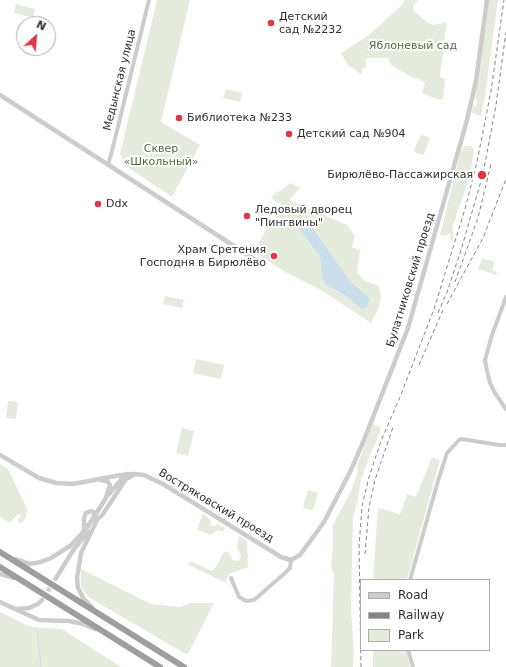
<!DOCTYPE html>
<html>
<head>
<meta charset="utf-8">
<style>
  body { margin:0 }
  #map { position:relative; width:506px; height:667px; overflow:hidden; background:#fff; font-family:"DejaVu Sans",sans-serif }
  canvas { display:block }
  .legend { position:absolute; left:360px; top:579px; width:130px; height:72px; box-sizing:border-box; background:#fff; border:1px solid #acacac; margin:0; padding:5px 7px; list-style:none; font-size:12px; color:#2f2f2f }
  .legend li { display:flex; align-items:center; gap:8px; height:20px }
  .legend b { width:20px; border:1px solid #acacac }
  .north { position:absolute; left:16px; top:16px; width:40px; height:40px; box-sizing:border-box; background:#fff; border:1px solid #acacac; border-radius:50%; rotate:26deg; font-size:11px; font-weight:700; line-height:16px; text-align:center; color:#2f2f2f }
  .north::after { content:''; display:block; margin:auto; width:14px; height:18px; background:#e03744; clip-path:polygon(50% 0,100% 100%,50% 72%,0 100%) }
</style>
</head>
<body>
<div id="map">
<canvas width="506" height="667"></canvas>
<ul class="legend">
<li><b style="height:5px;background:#ccc"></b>Road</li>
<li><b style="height:5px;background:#848484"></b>Railway</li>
<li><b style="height:11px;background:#e5ecdd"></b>Park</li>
</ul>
<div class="north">N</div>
</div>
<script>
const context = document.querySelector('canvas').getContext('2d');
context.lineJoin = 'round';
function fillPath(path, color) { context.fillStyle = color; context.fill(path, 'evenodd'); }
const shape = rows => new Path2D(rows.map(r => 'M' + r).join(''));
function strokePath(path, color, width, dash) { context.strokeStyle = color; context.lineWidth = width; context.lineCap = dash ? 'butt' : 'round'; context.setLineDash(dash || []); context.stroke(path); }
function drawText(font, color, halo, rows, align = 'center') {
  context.font = font + ' "DejaVu Sans",sans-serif'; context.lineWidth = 4; context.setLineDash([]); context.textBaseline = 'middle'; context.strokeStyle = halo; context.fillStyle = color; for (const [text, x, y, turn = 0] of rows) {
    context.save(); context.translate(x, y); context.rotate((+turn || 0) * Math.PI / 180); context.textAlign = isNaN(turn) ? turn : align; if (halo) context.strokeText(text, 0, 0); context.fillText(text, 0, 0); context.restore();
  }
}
const green = shape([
  [157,0,190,0,161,122,200,145,172,197,127,167,120,154],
  [405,0,418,0,413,5,414,11,428,23,434,25,447,22,440,77,445,79,443,99,439,100,422,93,425,83,417,78,415,79,391,65,388,58,366,58,366,68,362,68,362,75,348,65,341,53,369,35,402,5],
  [489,0,498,0,485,96,481,116,472,113,473,105,476,107,477,101,475,99,478,81],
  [16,4,35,9,33,18,14,13],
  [226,89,242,93,240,102,223,98],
  [422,135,429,137,430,139,424,154,422,155,416,153,414,150,420,136],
  [465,146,472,146,474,153,468,182,452,228,454,236,452,240,450,239,451,234,450,233,445,236,440,235,461,150],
  [290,183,300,188,289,200,347,225,355,236,352,247,360,250,357,272,365,281,379,286,381,299,378,309,371,323,321,290,285,272,254,252,254,250,282,205,271,198,277,191,279,192],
  [482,258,495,262,492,270,497,272,496,275,481,270,480,271,478,270],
  [165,296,184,300,182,308,163,304],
  [196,359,224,365,221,379,193,373],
  [8,401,18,402,16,419,6,418],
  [373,424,381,428,361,479,357,503,353,517,351,610,354,652,353,667,331,667,334,574,331,567,333,547,333,525,351,491,358,471,357,466],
  [182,428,194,431,188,456,176,453],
  [432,457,440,460,407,580,373,580,378,508,400,514,407,494,416,497],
  [0,464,8,469,27,509,26,516,23,522,18,523,18,519,21,515,18,514,10,523,0,517],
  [308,490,318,493,313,510,303,508],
  [203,513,211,521,210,524,213,527,218,524,225,528,223,532,218,530,211,535,198,530,198,526],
  [239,536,247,541,248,567,229,574,226,583,187,564,191,561,212,571,216,567,223,553,228,551,232,560,239,561,241,556,237,548],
  [81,569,151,604,180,607,191,603,214,603,188,654,184,653,88,597,81,587],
  [0,612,31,627,62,629,121,667,0,667],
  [373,650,406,650,410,667,373,667]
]);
const water = shape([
  [304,222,307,222,311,226,350,281,370,299,367,307,362,309,345,295,326,285,323,278,320,256,300,230,301,225]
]);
const stream = shape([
  [37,629,41,667]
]);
const tertiaryTunnel = shape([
  [44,597,56,578]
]);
const minor = shape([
  [108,165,112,151,149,0],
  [506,297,492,335,485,360,487,371,490,383,495,393,506,409],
  [231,578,239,597,246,601,254,600,285,573,290,568,291,560],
  [410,580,438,481,447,453,459,440,462,439,499,445,506,445],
  [408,650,413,667]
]);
const tertiary = shape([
  [0,95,262,264],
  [0,455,39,478,56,483,73,484,121,475,133,474,144,475,163,484,281,557,291,560,300,555,324,522,351,470,364,440,408,328,467,120,476,81,487,0],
  [109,494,126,474],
  [84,531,84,518,86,513,91,511,93,512,96,518],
  [15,559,30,564,41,562,51,558,70,546,86,529,106,498,110,485,107,481,100,480],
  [0,574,14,578],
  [56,578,74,549,88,532],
  [0,602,39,620,69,621,83,624,95,629],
  [92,607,83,598,78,588,77,578,81,553,97,520,103,514,126,479,135,474],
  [16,609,29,608,38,604,42,600]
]);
const trunk = shape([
  [0,552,184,667],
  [0,567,160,667]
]);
const rail = shape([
  [455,282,478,218,491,164],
  [447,304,483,238,506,179],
  [438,313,447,292,461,250,483,174,496,105,506,32],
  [419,365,443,310],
  [365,554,369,507,375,480,393,427],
  [361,667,359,547,362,506,369,477,381,441,400,397,434,309,465,209,477,162,491,91,504,0]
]);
const markers = [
  [271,23,4,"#e03744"],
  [179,118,4,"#e03744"],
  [289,134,4,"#e03744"],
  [482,175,5,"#e03744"],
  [98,204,4,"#e03744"],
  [247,216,4,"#e03744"],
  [274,256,4,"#e03744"]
];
const poiNames = [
  ["Детский",279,17],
  ["сад №2232",279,30],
  ["Библиотека №233",187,118],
  ["Детский сад №904",297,134],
  ["Бирюлёво-Пассажирская",473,175,"right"],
  ["Ddx",106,204],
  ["Ледовый дворец",255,210],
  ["\"Пингвины\"",255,223],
  ["Храм Сретения",266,250,"right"],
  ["Господня в Бирюлёво",266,263,"right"]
];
const parkNames = [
  ["Яблоневый сад",413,46],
  ["Сквер",161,149],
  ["«Школьный»",161,162]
];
const streetNames = [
  ["Медынская улица",120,80,-76],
  ["Булатниковский проезд",411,280,-73],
  ["Востряковский проезд",216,506,31]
];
fillPath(green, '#e5ecdd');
fillPath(water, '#cadeeb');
strokePath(stream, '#cadeeb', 1);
strokePath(tertiaryTunnel, '#d5d5d5', 4.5, [4.5, 2]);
strokePath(minor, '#ccc', 4);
strokePath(tertiary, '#ccc', 4.5);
strokePath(trunk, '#9e9e9e', 6);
strokePath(rail, '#848484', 1, [4, 3]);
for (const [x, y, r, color] of markers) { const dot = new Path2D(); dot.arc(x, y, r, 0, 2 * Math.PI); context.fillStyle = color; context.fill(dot); strokePath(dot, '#fff', 1.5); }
drawText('11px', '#2f2f2f', '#fff', poiNames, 'left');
drawText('11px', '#526a3d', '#fff', parkNames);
drawText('11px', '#2f2f2f', '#fff', streetNames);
</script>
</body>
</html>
